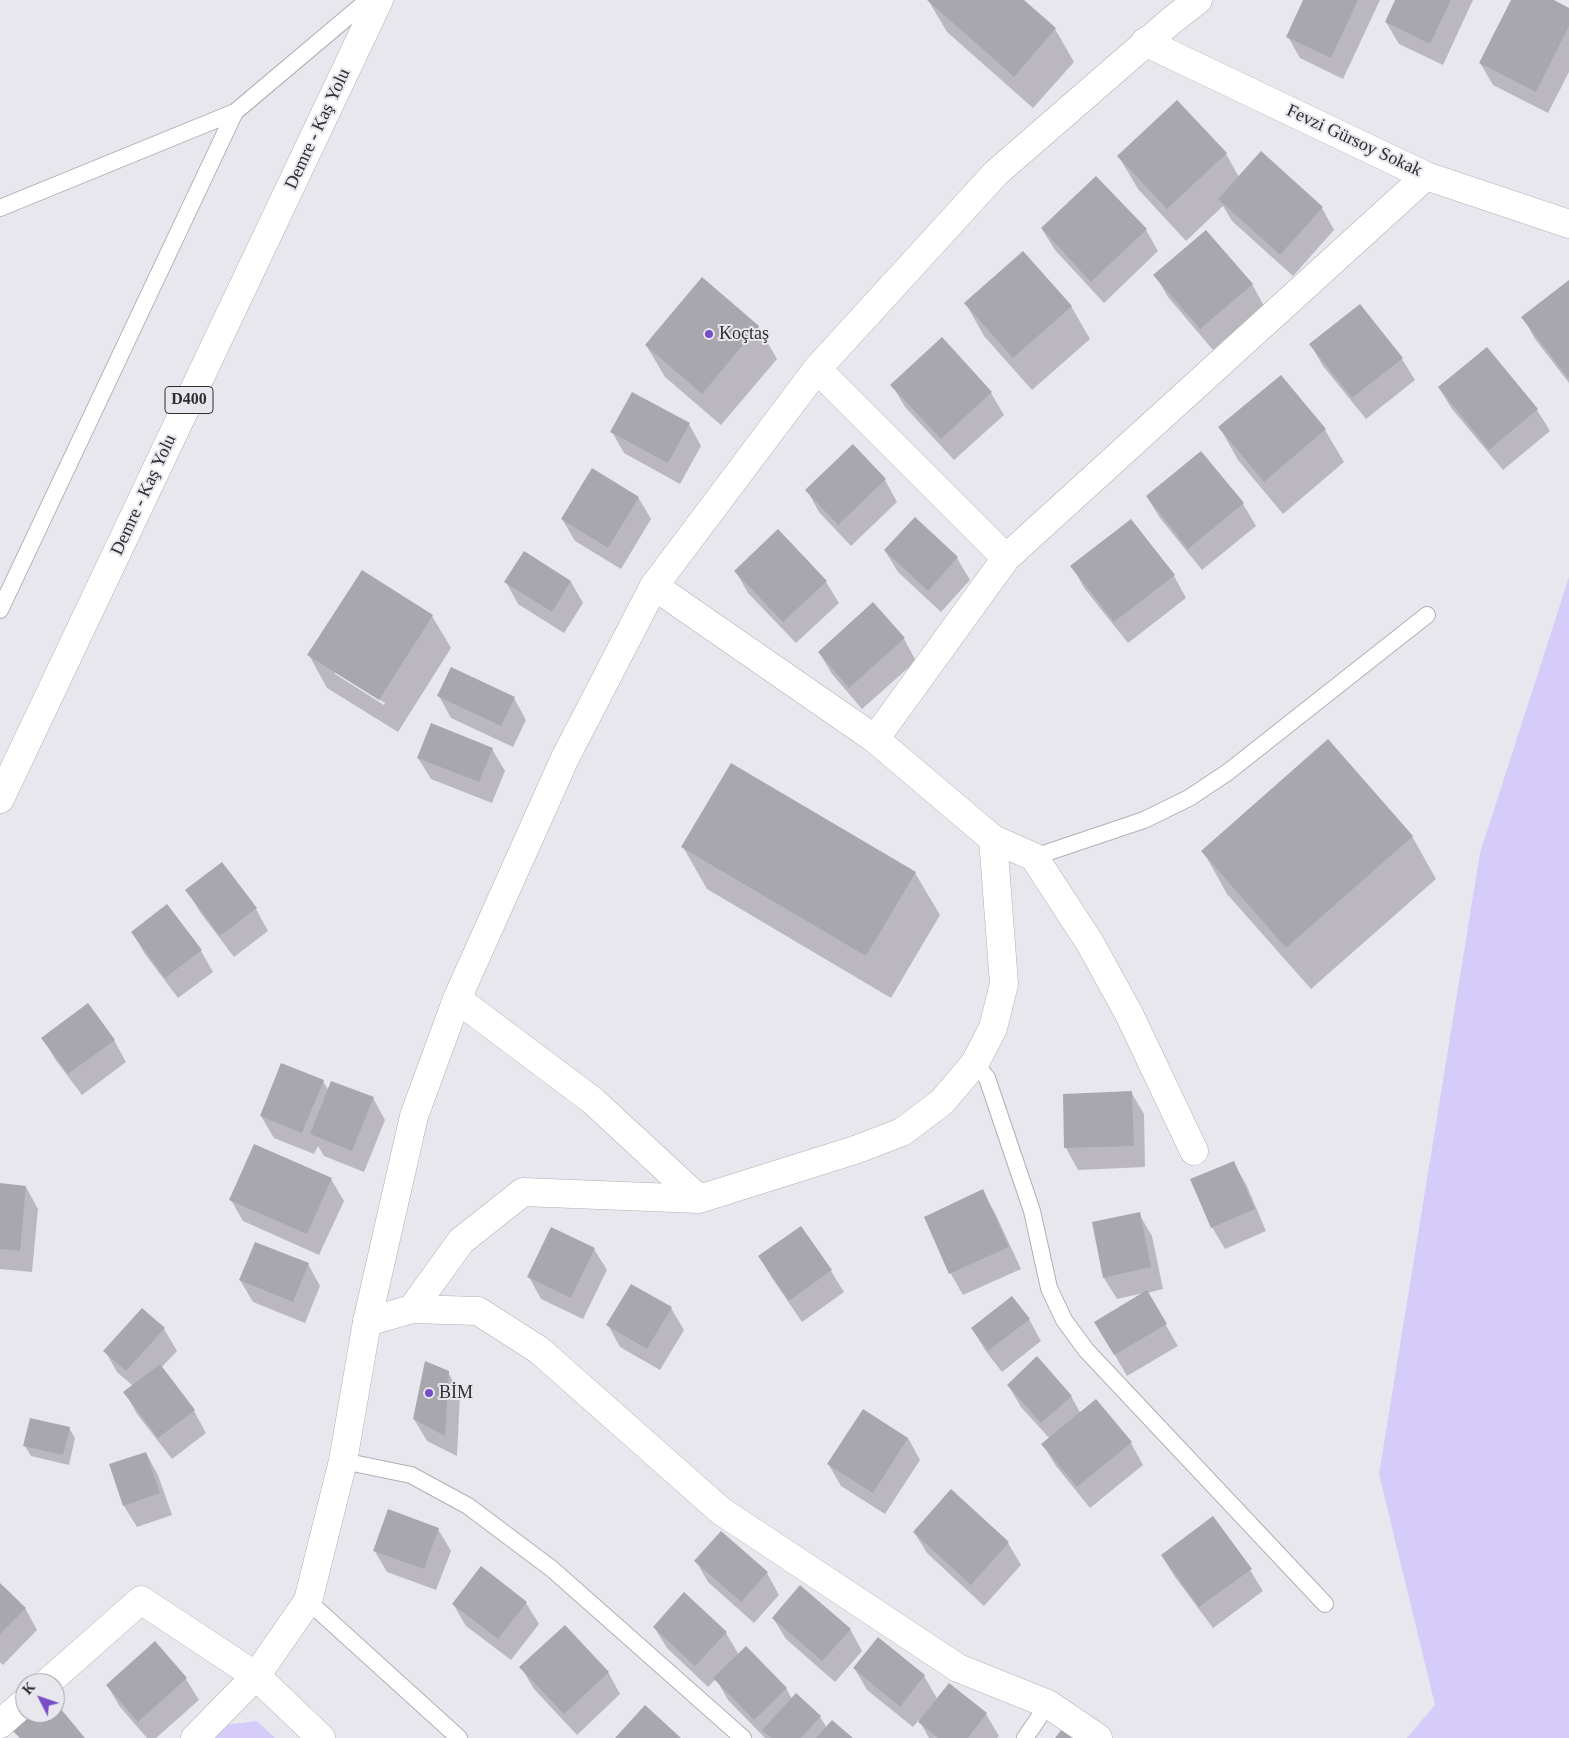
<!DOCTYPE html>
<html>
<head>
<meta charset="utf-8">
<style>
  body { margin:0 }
  #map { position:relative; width:1569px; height:1738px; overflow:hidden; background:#e9e7ee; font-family:"Times New Roman",serif }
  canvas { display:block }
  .north { position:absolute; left:15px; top:1673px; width:50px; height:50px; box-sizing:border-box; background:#e9e7ee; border:1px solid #9e9da2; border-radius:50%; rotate:311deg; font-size:14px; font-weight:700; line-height:20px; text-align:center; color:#2e2d30 }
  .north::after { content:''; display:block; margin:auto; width:18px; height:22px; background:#774ec6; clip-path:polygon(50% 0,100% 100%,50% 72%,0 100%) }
</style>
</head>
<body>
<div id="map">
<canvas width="1569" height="1738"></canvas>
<div class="north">K</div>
</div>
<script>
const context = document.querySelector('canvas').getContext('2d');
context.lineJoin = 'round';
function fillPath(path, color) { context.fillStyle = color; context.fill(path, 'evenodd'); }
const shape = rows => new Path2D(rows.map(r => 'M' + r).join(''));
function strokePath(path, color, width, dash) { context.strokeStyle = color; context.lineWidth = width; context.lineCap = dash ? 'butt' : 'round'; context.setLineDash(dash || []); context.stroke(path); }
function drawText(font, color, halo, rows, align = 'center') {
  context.font = font + ' "Times New Roman",serif'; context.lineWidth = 4; context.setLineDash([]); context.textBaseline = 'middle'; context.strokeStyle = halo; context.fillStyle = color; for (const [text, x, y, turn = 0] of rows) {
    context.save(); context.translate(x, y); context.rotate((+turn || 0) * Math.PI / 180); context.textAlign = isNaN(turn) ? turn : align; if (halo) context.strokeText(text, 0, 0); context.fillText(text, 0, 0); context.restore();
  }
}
const green = shape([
  [1569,577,1569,1738,1407,1738,1435,1705,1379,1474,1480,853],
  [257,1721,275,1738,212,1738,224,1725]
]);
const shadow = shape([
  [928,0,1022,0,1055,29,1074,62,1033,108,947,32],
  [1305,0,1380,0,1343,79,1300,58,1288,37],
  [1397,0,1473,0,1443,65,1399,44,1386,22],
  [1512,0,1551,0,1569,9,1569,72,1548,113,1493,85,1480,63],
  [1226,154,1239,177,1322,208,1334,230,1293,276,1232,221,1223,206,1186,241,1138,189,1119,157],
  [1042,229,1146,230,1158,251,1104,303,1055,250],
  [1155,275,1252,284,1264,306,1213,350,1168,297],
  [1569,282,1569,383,1535,339,1523,317],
  [966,304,1071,306,1090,339,1032,390,984,336],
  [1360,305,1402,359,1415,380,1366,419,1323,366,1311,345],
  [758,326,777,359,721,425,665,377,646,345],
  [942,339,991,393,1004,415,954,460,905,407,892,385],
  [1281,377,1325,430,1344,462,1283,514,1238,460,1220,428],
  [1439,388,1537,410,1550,431,1503,470,1452,409],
  [689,424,701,446,680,484,624,453,612,432],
  [1201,452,1243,504,1256,526,1202,570,1160,518,1147,497],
  [885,480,897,502,851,546,819,512,807,490],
  [638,497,651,519,621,569,575,541,562,519],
  [915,519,957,558,970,580,941,612,898,572,885,551],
  [1131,520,1174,576,1186,598,1128,643,1084,588,1072,566],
  [525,552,571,582,583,603,564,633,518,604,506,582],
  [736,572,826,582,839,603,796,643,748,593],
  [432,616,451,648,398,732,327,688,309,655],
  [335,671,385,703,384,705,335,674],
  [904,639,916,661,862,709,832,674,819,652],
  [439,696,514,698,526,720,513,747,451,718],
  [492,749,505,771,492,803,431,779,418,758],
  [1412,836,1436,879,1311,989,1227,894,1203,851],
  [683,847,915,873,940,915,891,998,707,889],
  [222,864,256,909,268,931,234,957,200,912,187,890],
  [132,932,201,951,213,972,178,998,145,954],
  [43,1038,114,1040,126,1062,82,1095,55,1059],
  [323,1081,329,1091,373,1098,385,1120,364,1172,324,1156,318,1146,314,1154,274,1138,261,1116],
  [1131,1092,1144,1114,1145,1167,1078,1170,1066,1148],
  [1233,1162,1246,1184,1266,1231,1225,1249,1212,1227],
  [331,1179,344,1201,319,1255,243,1221,231,1200],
  [0,1185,26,1187,38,1209,32,1272,0,1269],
  [982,1191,995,1213,1021,1269,963,1295,951,1274,925,1217],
  [1139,1214,1152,1236,1163,1289,1147,1293,1178,1346,1127,1376,1096,1322,1144,1293,1117,1299,1104,1278],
  [800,1227,831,1271,844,1292,802,1322,772,1278,759,1256],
  [594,1249,607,1270,583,1319,541,1299,529,1277],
  [308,1264,320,1286,305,1323,253,1302,240,1280],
  [671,1308,684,1330,660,1370,620,1347,608,1325],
  [1029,1319,1041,1341,1002,1372,985,1350,972,1328],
  [164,1329,177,1351,161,1368,194,1411,206,1433,172,1459,137,1414,125,1392,133,1386,117,1372,105,1351],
  [448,1372,460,1394,457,1456,427,1441,414,1419],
  [1008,1385,1071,1396,1081,1414,1131,1443,1143,1465,1090,1508,1056,1466,1043,1445,1050,1439,1021,1407],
  [69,1428,75,1438,69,1465,31,1456,25,1446],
  [908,1438,920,1460,885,1514,841,1486,829,1465],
  [146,1453,158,1475,172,1515,137,1527,124,1506,111,1465],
  [951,1491,1008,1543,1021,1565,984,1606,927,1553,914,1532],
  [438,1529,451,1551,436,1590,387,1572,374,1550],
  [1162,1556,1250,1570,1263,1591,1213,1628,1175,1577],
  [696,1561,767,1573,779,1595,754,1623,708,1582],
  [0,1584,25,1608,37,1630,3,1665,0,1662],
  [526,1603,539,1624,511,1660,466,1626,453,1604],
  [773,1618,850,1629,862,1651,835,1682,786,1639],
  [654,1627,726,1633,739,1655,786,1688,792,1699,820,1717,827,1728,851,1738,765,1738,728,1700,716,1679,708,1687,667,1648],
  [879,1639,924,1676,938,1700,986,1714,999,1736,997,1738,929,1738,919,1720,913,1727,867,1690,855,1669],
  [521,1667,608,1672,620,1694,577,1735,534,1689],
  [186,1679,199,1700,156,1738,147,1738,120,1707,107,1685]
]);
const building = shape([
  [927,0,1024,0,1056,28,1014,77],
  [1303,0,1358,0,1331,58,1286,37],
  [1395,0,1451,0,1430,44,1385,22],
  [1511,0,1554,0,1569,8,1569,26,1536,92,1479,63],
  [1177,100,1227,153,1167,209,1117,156],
  [1261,151,1323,207,1280,255,1218,199],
  [1096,176,1147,229,1091,282,1041,228],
  [1206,230,1253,284,1200,329,1153,275],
  [1023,251,1072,306,1013,358,964,303],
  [702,277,759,326,702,394,645,345],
  [1569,280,1569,377,1568,378,1521,317],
  [1360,304,1403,358,1352,398,1309,344],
  [942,337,992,392,941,439,890,385],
  [1487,347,1538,409,1489,450,1438,387],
  [1281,375,1326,429,1264,482,1218,427],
  [632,392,690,423,668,463,610,432],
  [853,444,886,479,838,525,805,490],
  [1201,451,1244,503,1188,549,1146,496],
  [592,468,639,497,608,548,561,519],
  [915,517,958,557,928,591,884,550],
  [1131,519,1175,575,1114,622,1070,566],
  [778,529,827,581,783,622,734,571],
  [524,551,571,581,552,612,504,582],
  [362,570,433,615,379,700,307,655],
  [873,602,905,638,849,688,818,652],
  [451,667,515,697,501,726,437,696],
  [431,723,493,748,479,782,417,758],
  [1328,739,1413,836,1286,948,1201,851],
  [731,763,916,872,866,956,681,847],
  [222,862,257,908,220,936,185,890],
  [167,904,202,950,165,978,131,932],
  [88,1003,115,1040,68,1074,41,1038],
  [281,1063,324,1080,302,1133,260,1116],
  [331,1081,374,1097,352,1151,310,1134],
  [1132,1091,1134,1146,1064,1148,1063,1094],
  [254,1144,332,1178,307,1234,229,1200],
  [1234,1161,1255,1209,1211,1228,1190,1179],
  [0,1183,26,1186,20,1251,0,1249],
  [983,1189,1009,1247,949,1274,924,1217],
  [1140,1212,1151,1267,1103,1278,1092,1222],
  [801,1226,832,1270,789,1301,758,1256],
  [551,1227,595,1248,571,1298,527,1277],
  [255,1242,309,1263,293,1302,239,1280],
  [631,1284,672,1307,647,1349,606,1325],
  [1147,1290,1167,1324,1114,1355,1094,1322],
  [1012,1296,1030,1319,988,1351,971,1328],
  [142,1308,165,1328,126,1371,103,1351],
  [1037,1356,1072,1396,1041,1423,1007,1385],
  [425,1361,449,1371,445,1436,413,1419],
  [160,1364,195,1410,158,1438,123,1392],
  [1096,1399,1132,1442,1077,1487,1041,1444],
  [863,1409,908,1438,873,1493,827,1464],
  [30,1418,70,1427,63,1455,23,1446],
  [146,1452,160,1493,123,1506,109,1464],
  [951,1489,1009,1542,971,1585,913,1532],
  [388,1509,439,1528,424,1569,373,1551],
  [1213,1516,1252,1569,1199,1607,1161,1555],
  [721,1531,768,1572,741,1602,694,1561],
  [481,1566,527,1602,498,1639,452,1604],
  [0,1583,26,1608,0,1634],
  [800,1585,851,1629,822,1661,772,1618],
  [684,1592,727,1632,695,1666,653,1627],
  [565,1625,609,1672,564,1714,519,1667],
  [878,1637,925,1675,900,1707,853,1668],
  [155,1641,187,1678,138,1722,106,1685],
  [746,1646,787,1688,754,1720,713,1678],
  [949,1683,987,1713,968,1738,938,1738,918,1722],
  [796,1693,821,1716,801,1738,771,1738,762,1730],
  [55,1702,85,1738,20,1738,13,1731,34,1713,55,1713],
  [645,1705,681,1738,615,1738],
  [832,1720,853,1738,816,1738],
  [1069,1720,1092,1738,1055,1738]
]);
const lane = shape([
  [0,208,235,112],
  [0,610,235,112,368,0],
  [1034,857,1144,820,1189,798,1228,772,1427,615],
  [975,1063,987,1078,1032,1211,1049,1288,1064,1320,1086,1350,1325,1604],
  [343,1461,411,1475,468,1506,552,1569,743,1738],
  [308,1601,459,1738],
  [1025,1738,1048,1704]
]);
const street = shape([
  [1145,42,1426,176,1569,224],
  [817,369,1006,558],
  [875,739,1006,558,1426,176],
  [993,839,1034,857,1090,943,1129,1014,1194,1151],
  [457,999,593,1101,699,1199],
  [412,1309,461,1241,523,1192,699,1199,855,1150,902,1132,942,1102,975,1063,993,1028,1004,984,993,839,875,739,654,586],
  [367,1322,412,1309,478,1311,539,1350,721,1511,958,1668,1048,1704,1098,1738],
  [47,1683,141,1600,256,1676,321,1738],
  [0,1724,25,1702]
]);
const secondary = shape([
  [195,1738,256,1676,308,1601,343,1461,367,1322,414,1116,457,999,565,758,654,586,817,369,996,173,1171,21,1198,0]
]);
const highway = shape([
  [0,799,379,0]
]);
const markers = [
  [709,334,5,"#774ec6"],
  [429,1393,5,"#774ec6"]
];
const shields = [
  [189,400,48]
];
const shieldNames = [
  ["D400",189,400]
];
const streetNames = [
  ["Demre - Kaş Yolu",318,129,-65],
  ["Fevzi Gürsoy Sokak",1354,141,25],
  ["Demre - Kaş Yolu",144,495,-65]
];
const poiNames = [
  ["Koçtaş",719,334],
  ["BİM",439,1393]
];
fillPath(green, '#d6ccf9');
fillPath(shadow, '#0003');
fillPath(building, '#a9a7ae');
strokePath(lane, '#b0afb5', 18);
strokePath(street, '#b0afb5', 29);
strokePath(secondary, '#b0afb5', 29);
strokePath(highway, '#b0afb5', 29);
strokePath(lane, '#fff', 16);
strokePath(street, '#fff', 28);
strokePath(secondary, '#fff', 28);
strokePath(highway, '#fff', 28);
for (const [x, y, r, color] of markers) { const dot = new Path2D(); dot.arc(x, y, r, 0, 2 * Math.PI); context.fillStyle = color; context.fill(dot); strokePath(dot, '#e9e7ee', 2); }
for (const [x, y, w] of shields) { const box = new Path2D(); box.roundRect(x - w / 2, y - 13.5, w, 27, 4); context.fillStyle = '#e9e7ee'; context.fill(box); strokePath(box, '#2e2d30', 1); }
drawText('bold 16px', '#2e2d30', null, shieldNames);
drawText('18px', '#2e2d30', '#e9e7ee', streetNames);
drawText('18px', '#2e2d30', '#e9e7ee', poiNames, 'left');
</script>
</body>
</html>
